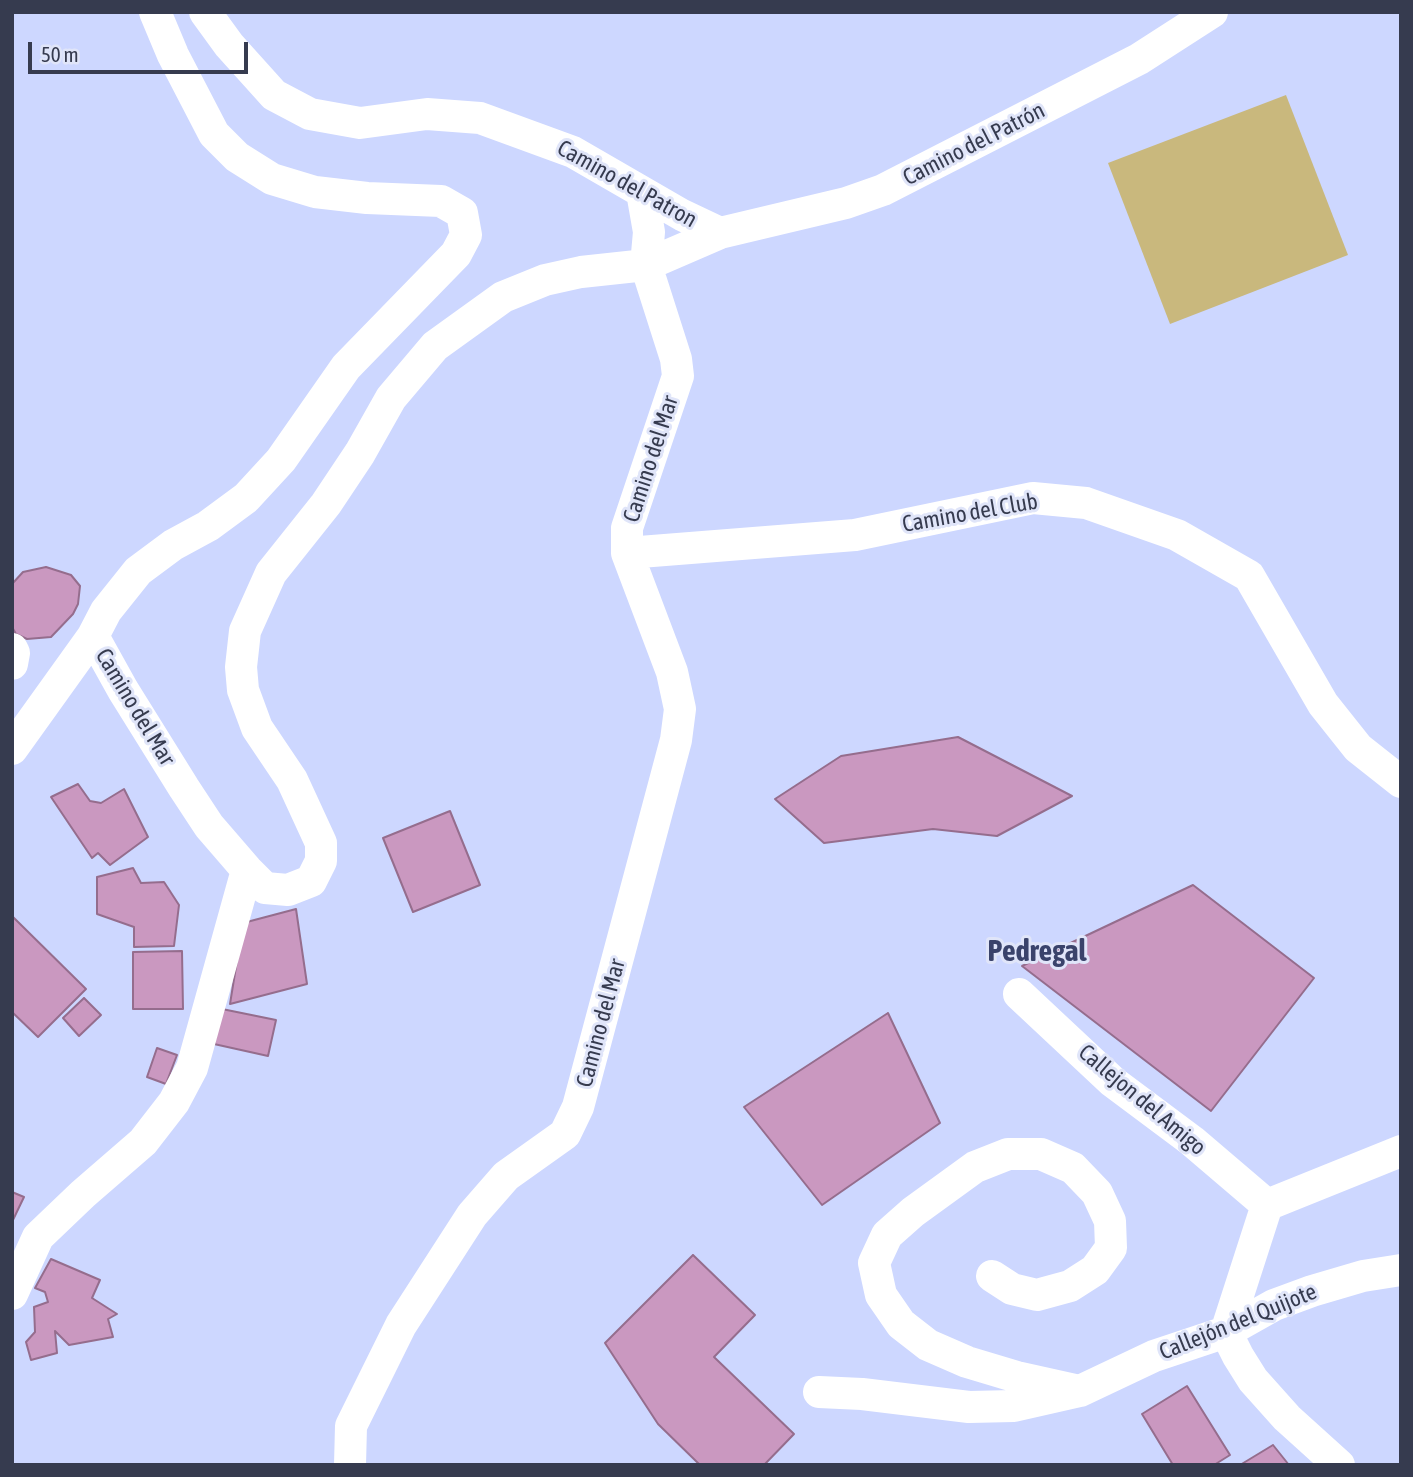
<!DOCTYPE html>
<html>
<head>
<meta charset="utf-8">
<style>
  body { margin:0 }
  #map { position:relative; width:1413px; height:1477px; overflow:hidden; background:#cdd7ff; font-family:"Asap Condensed",sans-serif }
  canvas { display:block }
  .frame { position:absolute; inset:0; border:14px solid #363b4f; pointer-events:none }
  .scale { position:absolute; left:28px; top:42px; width:220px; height:32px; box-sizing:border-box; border:4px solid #363b4f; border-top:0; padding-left:9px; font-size:21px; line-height:24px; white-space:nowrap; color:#363b4f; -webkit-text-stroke:5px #e0e5f9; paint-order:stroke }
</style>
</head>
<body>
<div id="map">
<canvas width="1413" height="1477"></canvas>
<div class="frame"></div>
<div class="scale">50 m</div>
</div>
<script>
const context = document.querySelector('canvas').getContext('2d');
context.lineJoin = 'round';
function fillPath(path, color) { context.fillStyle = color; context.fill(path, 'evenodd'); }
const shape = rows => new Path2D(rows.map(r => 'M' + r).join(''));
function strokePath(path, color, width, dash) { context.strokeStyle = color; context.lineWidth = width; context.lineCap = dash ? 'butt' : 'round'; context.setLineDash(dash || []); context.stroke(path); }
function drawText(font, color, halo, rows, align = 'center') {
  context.font = font + ' "Asap Condensed",sans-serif'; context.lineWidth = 6; context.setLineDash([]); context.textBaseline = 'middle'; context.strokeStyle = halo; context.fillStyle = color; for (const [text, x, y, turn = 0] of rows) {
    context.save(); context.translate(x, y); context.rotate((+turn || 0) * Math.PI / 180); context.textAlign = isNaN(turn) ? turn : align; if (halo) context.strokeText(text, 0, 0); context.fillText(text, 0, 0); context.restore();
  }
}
const green = shape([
  [1286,95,1348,255,1170,324,1108,163]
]);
const building = shape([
  [46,567,71,575,80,586,78,604,73,614,51,637,27,639,16,634,12,627,12,584,23,572,46,567],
  [958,737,1072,796,997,836,933,829,824,843,775,799,841,756,958,737],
  [78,784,90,801,101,803,124,789,148,837,110,865,98,853,92,858,51,797,78,784],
  [450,811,480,885,413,912,383,838,450,811],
  [133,868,141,883,164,882,179,905,174,946,134,947,134,927,97,914,97,877,133,868],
  [1193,885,1314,978,1211,1111,1022,966,1193,885],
  [296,909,307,984,230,1004,243,923,296,909],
  [12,916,86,989,38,1037,12,1012,12,916],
  [182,951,183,1009,133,1009,133,952,182,951],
  [84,998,101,1015,79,1036,63,1018,84,998],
  [222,1009,276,1020,268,1056,214,1044,222,1009],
  [888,1013,940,1123,822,1205,744,1107,888,1013],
  [157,1048,177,1055,166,1084,147,1077,157,1048],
  [12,1192,24,1197,12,1222,12,1192],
  [693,1255,755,1315,714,1357,794,1434,764,1465,700,1465,658,1424,605,1343,693,1255],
  [51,1259,100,1280,92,1298,117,1314,108,1319,113,1337,69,1345,55,1331,57,1353,31,1360,26,1342,35,1332,34,1307,48,1302,45,1292,35,1288,51,1259],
  [1187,1386,1230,1455,1214,1465,1173,1465,1142,1414,1187,1386],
  [1273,1445,1289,1465,1240,1465,1273,1445]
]);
const minor = shape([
  [205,12,229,45,274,95,310,114,360,123,427,114,480,118,573,152,682,215,720,233],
  [627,553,855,535,1033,498,1086,503,1177,535,1249,576,1323,704,1358,748,1401,782],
  [93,636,123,690,184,788,209,826,247,870,265,888,288,890,311,881,321,861,321,843,292,780,257,728,243,690,241,667,245,631,271,573,326,504,360,453,391,398,435,346,503,297,545,280,581,272,646,265,720,233,846,203,883,190,1139,59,1212,12],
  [12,649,14,653,12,664],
  [12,749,93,636,106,611,138,571,173,545,208,526,246,498,281,460,346,367,456,254,466,235,462,213,441,201,367,198,315,192,272,179,237,157,214,134,173,55,155,12],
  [1019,994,1113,1082,1192,1141,1267,1205],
  [992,1276,1012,1289,1037,1295,1070,1286,1095,1270,1111,1248,1110,1221,1097,1193,1073,1168,1041,1154,1008,1154,975,1167,913,1212,887,1235,874,1263,881,1295,901,1324,928,1345,967,1362,1017,1377,1080,1391],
  [12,1294,38,1237,83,1194,143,1142,174,1102,192,1068,247,870],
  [819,1392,862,1394,969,1407,1014,1406,1080,1391,1154,1356,1226,1332,1274,1305,1312,1291,1363,1276,1401,1270],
  [350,1465,351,1426,401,1325,472,1215,506,1176,565,1134,578,1107,676,740,680,709,672,672,627,553,627,528,678,376,676,359,646,265,649,232,642,192],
  [1339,1465,1287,1418,1253,1380,1238,1356,1226,1332,1267,1205,1401,1151]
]);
const streetNames = [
  ["Camino del Patrón",974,144,-27],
  ["Camino del Patron",627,184,29],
  ["Camino del Mar",651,459,-72],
  ["Camino del Club",970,513,-10],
  ["Camino del Mar",135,707,59],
  ["Camino del Mar",601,1023,-75],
  ["Callejon del Amigo",1142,1100,40],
  ["Callejón del Quijote",1238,1322,-22]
];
const districtNames = [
  ["Pedregal",1037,952]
];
fillPath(green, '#c9b87d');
fillPath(building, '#ca98c0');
strokePath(building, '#956d8d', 2);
strokePath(minor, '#fff', 32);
drawText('23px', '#363b4f', '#e0e5f9', streetNames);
drawText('bold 30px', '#3a436b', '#e0e5f9', districtNames);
</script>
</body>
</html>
